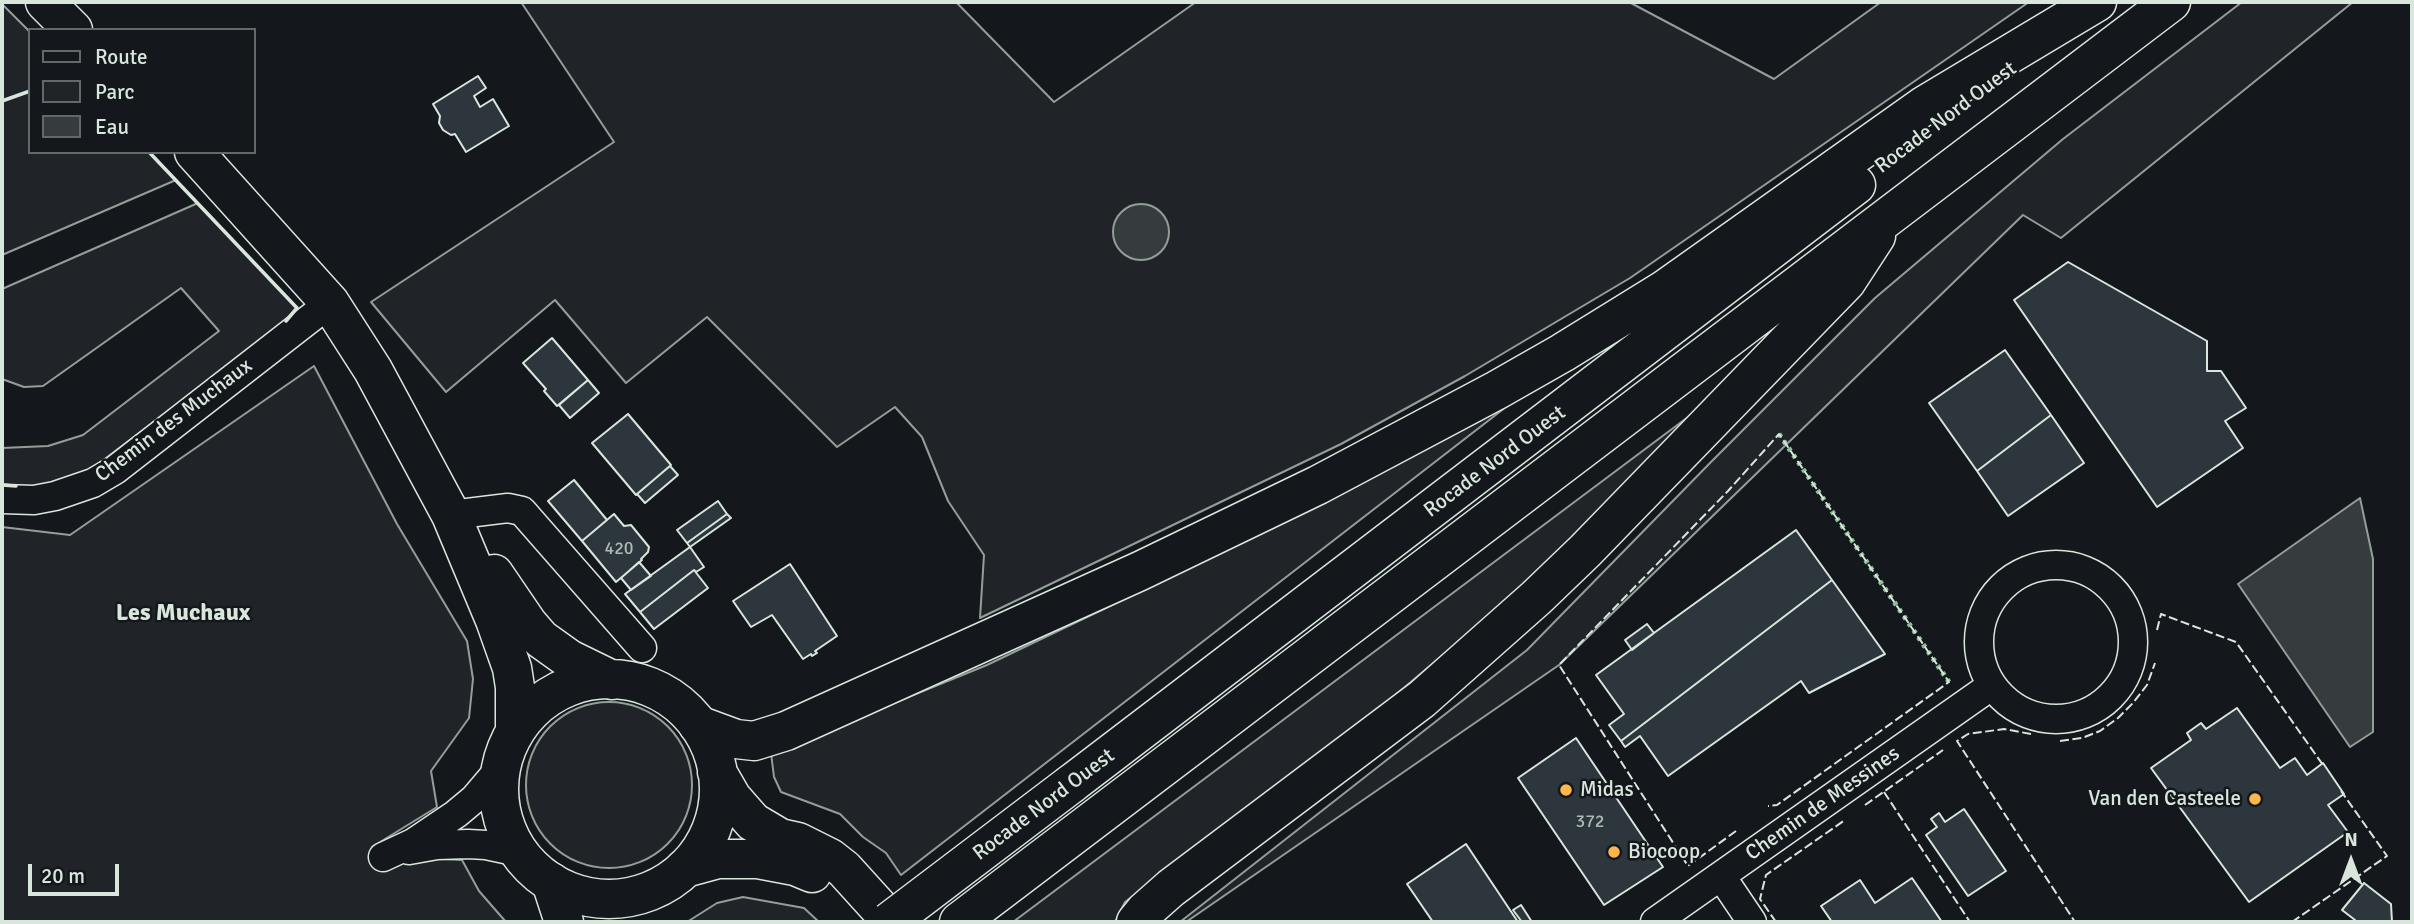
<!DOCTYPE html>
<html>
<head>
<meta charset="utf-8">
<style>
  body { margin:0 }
  #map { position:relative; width:2414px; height:924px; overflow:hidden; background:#14181c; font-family:Signika,sans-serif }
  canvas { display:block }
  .frame { position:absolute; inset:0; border:4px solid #d8e6dc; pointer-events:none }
  .legend { position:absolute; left:28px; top:28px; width:228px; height:126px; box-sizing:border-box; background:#14181c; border:2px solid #626a69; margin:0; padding:9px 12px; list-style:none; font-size:21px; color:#d8e6dc }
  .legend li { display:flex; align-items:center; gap:14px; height:35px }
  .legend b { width:35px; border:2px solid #626a69 }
  .north { position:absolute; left:2316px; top:826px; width:70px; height:70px; -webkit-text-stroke:5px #14181c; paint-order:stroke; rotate:0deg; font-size:19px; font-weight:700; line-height:28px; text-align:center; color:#d8e6dc }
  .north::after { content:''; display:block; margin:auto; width:24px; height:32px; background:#d8e6dc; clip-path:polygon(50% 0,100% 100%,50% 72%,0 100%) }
  .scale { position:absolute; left:28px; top:864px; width:91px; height:32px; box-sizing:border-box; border:4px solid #d8e6dc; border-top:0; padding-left:9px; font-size:21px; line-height:24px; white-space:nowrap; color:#d8e6dc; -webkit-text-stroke:5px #14181c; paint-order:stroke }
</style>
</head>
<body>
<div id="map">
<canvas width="2414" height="924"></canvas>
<div class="frame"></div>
<ul class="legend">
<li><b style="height:9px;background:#14181c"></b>Route</li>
<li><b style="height:19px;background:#202428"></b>Parc</li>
<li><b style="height:19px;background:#363b3e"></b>Eau</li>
</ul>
<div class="north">N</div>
<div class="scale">20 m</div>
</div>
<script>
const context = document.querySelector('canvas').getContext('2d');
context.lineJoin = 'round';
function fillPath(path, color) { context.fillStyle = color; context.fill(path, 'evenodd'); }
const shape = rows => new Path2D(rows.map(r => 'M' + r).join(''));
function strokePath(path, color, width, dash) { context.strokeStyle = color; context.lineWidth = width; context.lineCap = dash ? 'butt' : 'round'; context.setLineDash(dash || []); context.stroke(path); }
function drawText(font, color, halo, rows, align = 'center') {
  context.font = font + ' Signika,sans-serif'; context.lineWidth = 5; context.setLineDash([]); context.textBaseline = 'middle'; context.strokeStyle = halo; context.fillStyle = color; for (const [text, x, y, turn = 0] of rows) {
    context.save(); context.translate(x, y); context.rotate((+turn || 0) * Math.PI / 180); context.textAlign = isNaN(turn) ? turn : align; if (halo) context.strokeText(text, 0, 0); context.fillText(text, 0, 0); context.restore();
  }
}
const green = shape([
  [521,2,956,2,1054,102,1196,2,1629,2,1774,79,1881,2,2029,2,1630,278,1465,376,1341,444,980,618,984,555,948,501,922,437,895,407,837,447,707,317,626,383,555,300,446,392,371,302,614,142,521,2],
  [2242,2,2353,2,2061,238,2023,215,1559,665,1186,922,1180,922,1527,650,1711,462,1875,298,2063,139,2242,2],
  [2,4,30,32,30,152,149,152,176,180,2,255,2,4],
  [198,203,297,308,279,328,86,473,45,490,2,484,2,448,48,446,83,435,219,331,181,288,43,386,24,387,2,379,2,289,198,203],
  [314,366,397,524,467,641,473,679,469,718,431,771,437,807,372,847,386,865,424,858,462,860,479,891,506,922,2,922,2,527,70,535,314,366],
  [1506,407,901,875,886,853,863,837,840,814,781,792,774,777,771,753,987,665,1306,512,1506,407],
  [1696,411,1520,590,1393,697,1125,902,1115,922,1013,922,1696,411],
  '526 785a83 83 0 1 1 166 0a83 83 0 1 1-166 0Z',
  [743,897,804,908,819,922,687,922,717,903,743,897]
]);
const water = shape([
  '1113 232a28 28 0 1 1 56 0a28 28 0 1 1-56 0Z',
  [2360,498,2373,559,2373,732,2350,747,2238,584,2360,498]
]);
const building = shape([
  [478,76,486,88,474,96,480,107,493,99,509,126,466,152,455,134,451,135,443,130,439,123,440,116,433,104,478,76],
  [2068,262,2207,341,2207,371,2221,371,2246,408,2225,421,2243,448,2157,507,2014,300,2068,262],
  [552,338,588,380,557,406,544,391,546,389,523,363,552,338],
  [2005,350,2051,415,1977,471,1929,403,2005,350],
  [588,380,599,393,570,418,559,405,588,380],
  [628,414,671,465,636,495,592,443,628,414],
  [2051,415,2084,463,2008,516,1977,471,2051,415],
  [670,466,678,475,645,503,637,494,670,466],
  [574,480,607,520,582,541,548,501,574,480],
  [718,501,727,514,687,543,677,530,718,501],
  [614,514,624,526,631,525,649,547,648,552,641,559,642,560,616,582,582,541,614,514],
  [727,514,731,518,690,547,687,543,727,514],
  [1796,530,1832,580,1621,741,1609,725,1624,714,1596,675,1796,530],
  [690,547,704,567,696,572,694,570,640,612,625,594,690,547],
  [639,562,651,576,631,590,621,578,639,562],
  [790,564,837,636,815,651,817,653,812,656,811,654,803,659,772,615,751,627,733,601,790,564],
  [694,570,708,588,654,629,640,612,694,570],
  [1832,580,1885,654,1809,693,1801,681,1668,776,1640,736,1625,747,1621,741,1832,580],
  [1647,624,1654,633,1632,650,1625,640,1647,624],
  [2237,708,2280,768,2295,758,2307,775,2323,763,2344,794,2328,805,2348,832,2249,902,2151,768,2191,740,2187,733,2201,723,2206,729,2237,708],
  [1576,738,1663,867,1604,905,1518,778,1576,738],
  [1964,809,2006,871,1968,896,1926,835,1937,827,1931,819,1939,813,1945,822,1964,809],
  [1466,844,1518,922,1433,922,1407,884,1466,844],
  [1912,878,1942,922,1832,922,1821,906,1860,880,1875,903,1912,878],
  [2364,883,2391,904,2392,922,2353,922,2355,920,2342,910,2364,883],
  [1521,905,1532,922,1522,922,1513,910,1521,905]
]);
const minor = shape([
  [2,499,34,500,55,496,93,483,115,470,330,303],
  [451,515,508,508,522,511,642,648],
  '1979 642a77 77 0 1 1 154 0a77 77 0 1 1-154 0Z',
  [409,850,437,845,468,844,486,845,519,852],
  [383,857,413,843,456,814,474,799,502,766],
  [1721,876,1752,922],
  [1655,922,1991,686]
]);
const secondary = shape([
  [45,2,73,30],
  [194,152,330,303,373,370,451,515,495,620,512,668,515,687,515,732],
  [494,574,528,624,541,639,569,659,612,680],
  '499 789a110 110 0 1 1 220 0a110 110 0 1 1-220 0Z',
  [717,772,732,798,753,822,780,838,798,842,830,858,844,869,892,922],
  [685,868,718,859,758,859,795,866,812,873]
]);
const trunk = shape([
  [698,725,736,739,754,741,786,731,1140,571,1318,485,1497,390,1562,353,1664,290,1925,105,2097,2],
  [1071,784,1856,185],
  [551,882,564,922],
  [959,922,2171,2],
  [1136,922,1145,911,1171,888,1422,699,1536,598,1585,551,1846,282,1876,236]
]);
const trunkBridge = shape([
  [889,922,1071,784]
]);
const hedge = shape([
  [1779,434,1949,682]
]);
const fence = shape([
  [2157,630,2161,614,2236,642,2323,765],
  [2031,734,2004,729,1968,734,1957,741,2075,922],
  [2060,741,2082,738,2100,731,2118,718,2133,703,2147,685,2155,663],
  [1884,792,1970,922],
  [1865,805,1943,750],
  [1736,831,1688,866,1559,665,1728,491,1779,434,1949,682,1777,805,1768,806],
  [1776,922,1760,899,1766,875,1845,820],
  [2292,922,2387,856,2341,791]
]);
const wall = shape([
  [2,101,30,91],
  [149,152,297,308,286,321],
  [2,485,16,486]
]);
const markers = [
  [1566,790,7,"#ffb74d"],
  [2255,799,7,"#ffb74d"],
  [1614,852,7,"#ffb74d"]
];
const numberNames = [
  ["420",619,549],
  ["372",1590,822]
];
const streetNames = [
  ["Rocade Nord Ouest",1946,118,-37],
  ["Chemin des Muchaux",174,421,-37],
  ["Rocade Nord Ouest",1495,462,-37],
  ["Chemin de Messines",1823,804,-35],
  ["Rocade Nord Ouest",1044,805,-37]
];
const poiNames = [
  ["Midas",1580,790],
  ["Van den Casteele",2241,799,"right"],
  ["Biocoop",1628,852]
];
const quarterNames = [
  ["Les Muchaux",183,614]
];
fillPath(green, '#202428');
strokePath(green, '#939e99', 2);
fillPath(water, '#363b3e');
strokePath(water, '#939e99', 2);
fillPath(building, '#2c363c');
strokePath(building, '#d8e6dc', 2);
strokePath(minor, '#d8e6dc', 31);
strokePath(secondary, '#d8e6dc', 41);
strokePath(trunk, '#d8e6dc', 41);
strokePath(minor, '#14181c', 28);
strokePath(secondary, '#14181c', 38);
strokePath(trunk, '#14181c', 38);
strokePath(trunkBridge, '#d8e6dc', 41, []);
strokePath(trunkBridge, '#14181c', 38);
strokePath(hedge, '#8ac095', 5, [3.5, 5]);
strokePath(fence, '#d8e6dc', 2, [9, 3.5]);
strokePath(wall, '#d8e6dc', 3.5);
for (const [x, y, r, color] of markers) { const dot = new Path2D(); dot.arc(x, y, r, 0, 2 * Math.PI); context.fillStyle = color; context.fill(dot); strokePath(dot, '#14181c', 2.5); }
drawText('18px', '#adbab4', null, numberNames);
drawText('21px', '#d8e6dc', '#14181c', streetNames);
drawText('21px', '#d8e6dc', '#14181c', poiNames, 'left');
drawText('bold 24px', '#d8e6dc', '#14181c', quarterNames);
</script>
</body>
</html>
